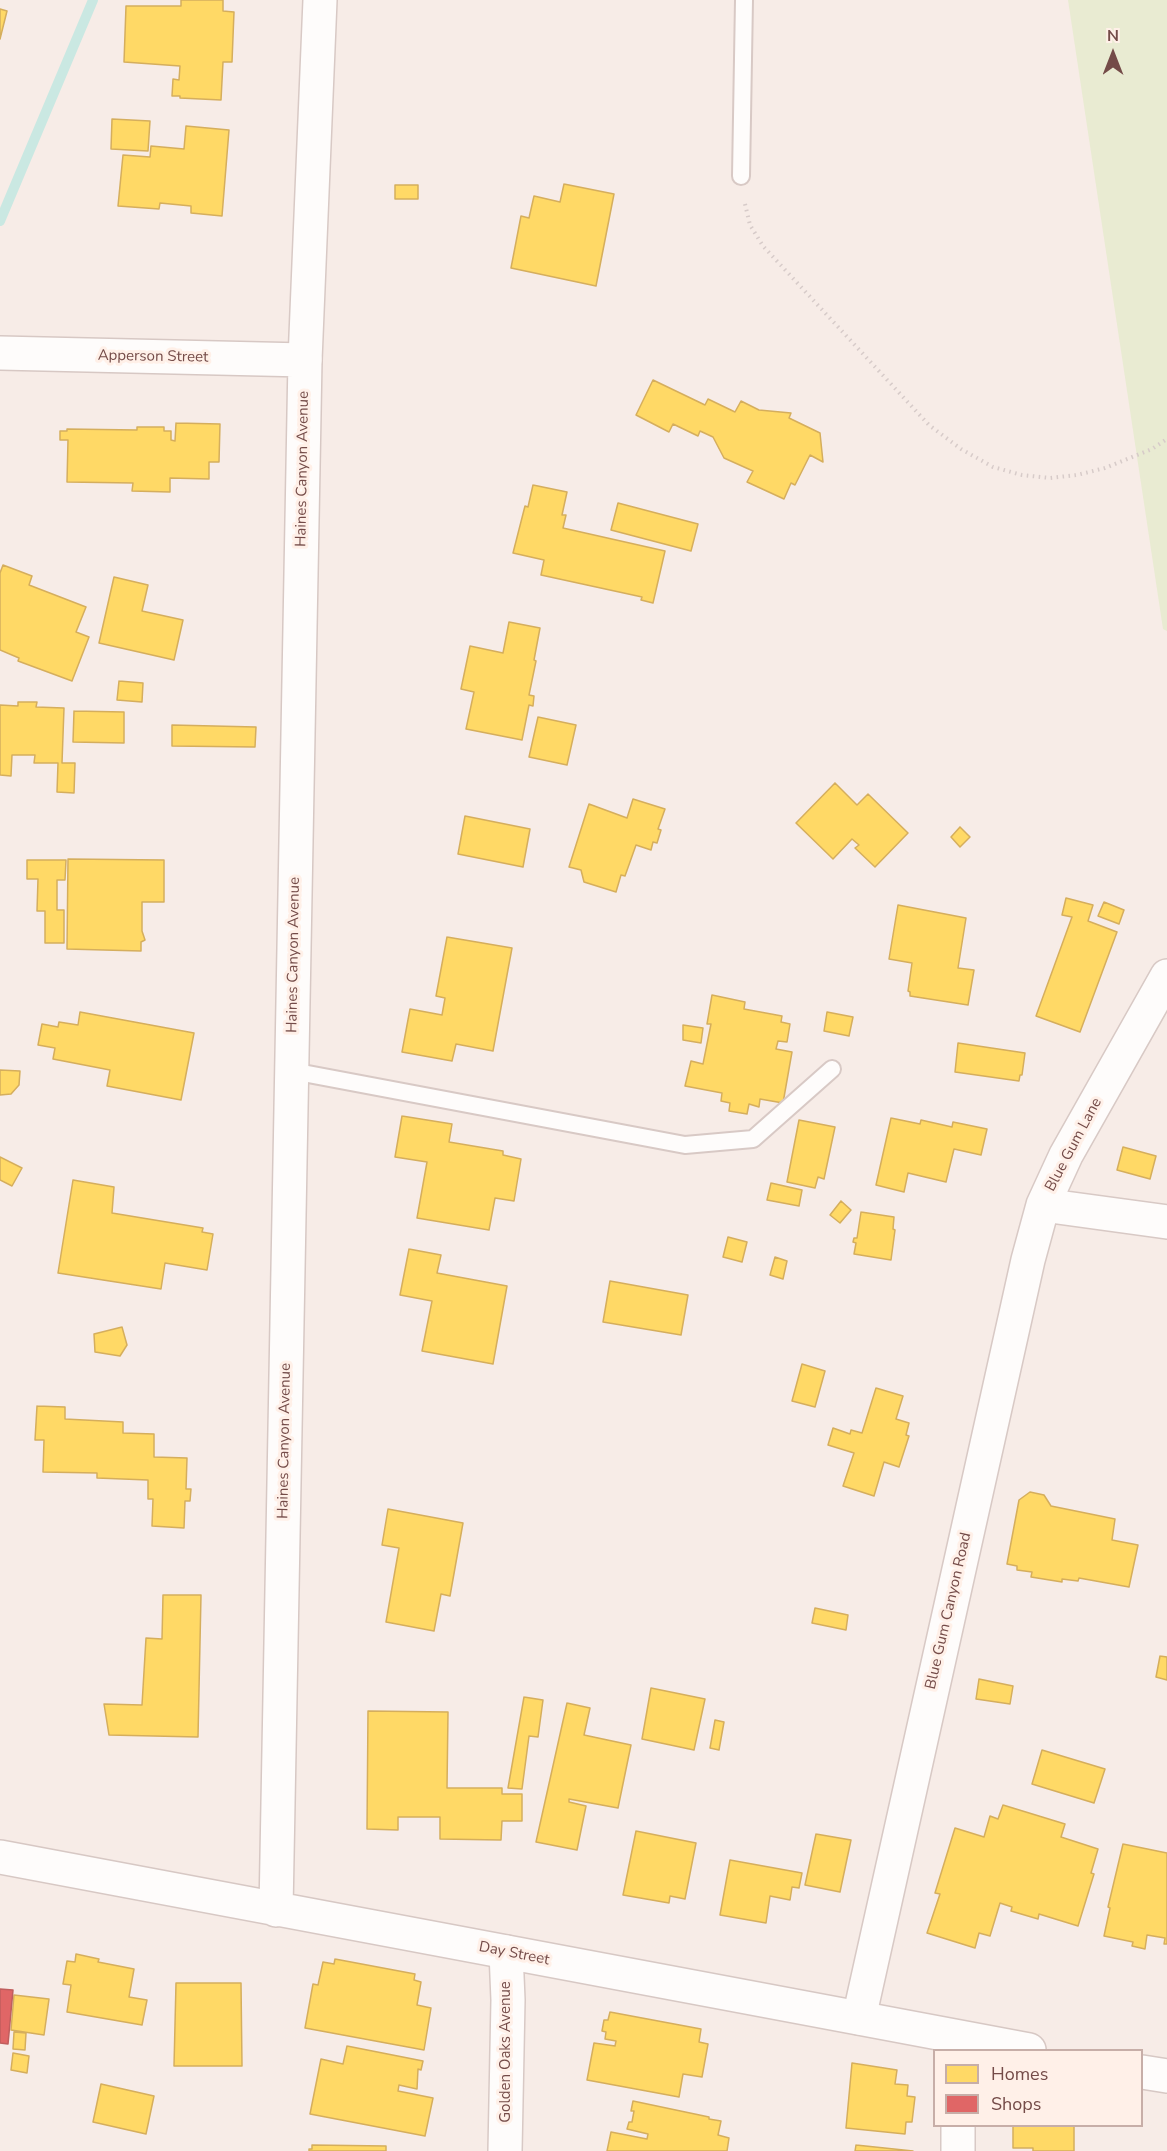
<!DOCTYPE html>
<html>
<head>
<meta charset="utf-8">
<style>
  body { margin:0 }
  #map { position:relative; width:1167px; height:2151px; overflow:hidden; background:#f7ece7; font-family:"Nunito Sans",sans-serif }
  canvas { display:block }
  .legend { position:absolute; left:933px; top:2049px; width:210px; height:78px; box-sizing:border-box; background:#fff0e8; border:2px solid #c7aea8; margin:0; padding:8px 10px; list-style:none; font-size:18px; color:#744b48 }
  .legend li { display:flex; align-items:center; gap:12px; height:30px }
  .legend b { width:30px; border:2px solid #c7aea8 }
  .north { position:absolute; left:1083px; top:24px; width:60px; height:60px; -webkit-text-stroke:4px #fff0e8; paint-order:stroke; rotate:0deg; font-size:16px; font-weight:700; line-height:24px; text-align:center; color:#744b48 }
  .north::after { content:''; display:block; margin:auto; width:21px; height:27px; background:#744b48; clip-path:polygon(50% 0,100% 100%,50% 72%,0 100%) }
</style>
</head>
<body>
<div id="map">
<canvas width="1167" height="2151"></canvas>
<ul class="legend">
<li><b style="height:16px;background:#ffd966"></b>Homes</li>
<li><b style="height:16px;background:#e06666"></b>Shops</li>
</ul>
<div class="north">N</div>
</div>
<script>
const context = document.querySelector('canvas').getContext('2d');
context.lineJoin = 'round';
function fillPath(path, color) { context.fillStyle = color; context.fill(path, 'evenodd'); }
const shape = rows => new Path2D(rows.map(r => 'M' + r).join(''));
function strokePath(path, color, width, dash) { context.strokeStyle = color; context.lineWidth = width; context.lineCap = dash ? 'butt' : 'round'; context.setLineDash(dash || []); context.stroke(path); }
function drawText(font, color, halo, rows, align = 'center') {
  context.font = font + ' "Nunito Sans",sans-serif'; context.lineWidth = 6; context.setLineDash([]); context.textBaseline = 'middle'; context.strokeStyle = halo; context.fillStyle = color; for (const [text, x, y, turn = 0] of rows) {
    context.save(); context.translate(x, y); context.rotate((+turn || 0) * Math.PI / 180); context.textAlign = isNaN(turn) ? turn : align; if (halo) context.strokeText(text, 0, 0); context.fillText(text, 0, 0); context.restore();
  }
}
const green = shape([
  [1068,0,1167,0,1167,631,1163,629]
]);
const homes = shape([
  [181,0,223,0,223,11,234,12,232,62,223,62,221,100,180,98,180,96,172,96,173,79,179,80,180,66,124,62,126,6,181,6,181,0],
  [0,9,7,11,0,39,0,9],
  [112,119,150,121,148,151,111,149,112,119],
  [186,126,229,130,222,216,191,213,191,206,160,203,159,209,118,206,123,155,150,157,151,146,184,149,186,126],
  [564,184,614,194,596,286,511,268,521,216,529,218,534,196,560,202,564,184],
  [395,185,418,185,418,199,395,199,395,185],
  [653,380,705,405,708,399,735,412,741,401,759,410,791,413,789,418,820,433,823,462,810,455,795,485,791,483,784,499,747,482,753,471,724,458,713,437,700,431,698,436,673,424,669,432,636,415,653,380],
  [176,423,220,424,219,462,209,462,209,479,170,478,170,492,132,491,133,483,67,482,68,440,60,440,60,431,67,431,67,429,137,430,137,427,164,427,164,431,171,431,171,440,175,441,176,423],
  [533,485,567,492,562,515,566,515,563,528,665,551,653,603,641,600,642,597,541,575,544,560,513,553,525,506,528,507,533,485],
  [618,503,698,524,691,551,611,530,618,503],
  [3,565,32,576,29,585,86,607,76,632,89,637,72,681,18,661,19,658,0,650,0,573,3,565],
  [114,577,148,585,142,611,183,620,174,660,99,643,114,577],
  [509,622,540,628,534,660,536,661,529,695,534,696,533,706,529,705,522,740,466,729,474,692,461,689,470,646,503,653,509,622],
  [119,681,143,683,142,702,117,700,119,681],
  [18,702,37,702,36,707,64,708,62,763,75,763,74,793,57,792,58,763,34,763,35,755,12,755,11,776,0,775,0,705,18,706,18,702],
  [74,711,124,712,124,743,73,742,74,711],
  [538,717,576,725,567,765,529,757,538,717],
  [172,725,256,727,255,747,172,746,172,725],
  [835,783,857,805,868,794,908,833,875,867,855,848,859,845,852,839,833,859,796,823,835,783],
  [633,799,665,809,658,829,661,830,657,843,653,842,651,850,636,845,625,876,621,875,616,892,584,882,581,870,569,867,589,804,627,818,633,799],
  [465,816,530,829,523,867,458,854,465,816],
  [960,827,970,837,960,847,951,837,960,827],
  [68,859,164,860,164,902,142,902,142,931,145,940,141,942,141,951,67,949,68,859],
  [27,860,66,860,65,880,57,880,57,910,64,910,64,943,45,943,45,911,37,911,38,879,27,879,27,860],
  [1066,898,1093,905,1088,921,1117,932,1080,1032,1036,1016,1072,917,1062,915,1066,898],
  [1104,902,1124,910,1119,924,1098,916,1104,902],
  [898,905,966,918,958,968,974,970,968,1005,910,996,910,992,908,991,912,963,889,959,898,905],
  [447,937,512,948,493,1051,456,1044,452,1061,402,1052,410,1009,442,1015,445,998,436,996,447,937],
  [712,995,745,1002,744,1009,782,1016,781,1022,790,1024,787,1042,778,1041,776,1049,792,1052,783,1103,760,1099,759,1107,749,1104,747,1114,729,1111,730,1103,721,1101,722,1093,685,1086,691,1061,703,1064,711,1024,707,1024,712,995],
  [80,1012,194,1033,181,1100,107,1086,110,1070,53,1059,55,1048,38,1045,42,1024,58,1027,59,1022,78,1025,80,1012],
  [827,1012,853,1017,849,1036,824,1031,827,1012],
  [683,1025,703,1028,701,1043,683,1040,683,1025],
  [958,1043,1025,1053,1022,1075,1020,1075,1019,1081,955,1072,958,1043],
  [0,1070,20,1071,19,1085,11,1094,0,1095,0,1070],
  [402,1116,452,1124,449,1142,503,1151,503,1155,521,1159,514,1201,495,1198,489,1230,417,1218,427,1162,395,1157,402,1116],
  [891,1118,920,1124,921,1120,952,1127,953,1122,987,1129,981,1155,954,1149,946,1182,908,1173,904,1192,876,1185,891,1118],
  [799,1120,835,1127,824,1179,818,1177,815,1188,787,1182,799,1120],
  [1123,1147,1156,1156,1150,1179,1117,1170,1123,1147],
  [0,1157,22,1168,12,1186,0,1180,0,1157],
  [73,1180,114,1187,112,1213,203,1228,202,1232,213,1234,207,1270,165,1263,161,1289,58,1273,73,1180],
  [771,1183,802,1190,799,1206,767,1200,771,1183],
  [841,1201,851,1210,840,1223,830,1215,841,1201],
  [861,1212,894,1217,893,1229,895,1230,891,1260,854,1254,856,1243,853,1242,854,1238,857,1238,861,1212],
  [728,1237,747,1242,742,1262,723,1257,728,1237],
  [409,1249,441,1255,437,1273,507,1286,493,1364,422,1351,432,1301,400,1295,409,1249],
  [775,1257,787,1261,783,1279,770,1275,775,1257],
  [610,1281,688,1295,681,1335,603,1322,610,1281],
  [122,1327,127,1345,120,1356,95,1352,94,1334,122,1327],
  [802,1364,825,1371,815,1407,792,1401,802,1364],
  [876,1388,903,1396,896,1419,909,1423,906,1435,909,1436,899,1467,884,1462,874,1496,843,1486,854,1453,828,1445,833,1428,850,1434,851,1430,862,1433,876,1388],
  [37,1406,65,1407,65,1419,123,1422,123,1433,154,1434,154,1457,187,1458,186,1489,191,1489,190,1501,185,1501,184,1528,152,1526,153,1499,148,1499,148,1480,97,1478,97,1473,43,1472,44,1440,35,1440,37,1406],
  [1030,1492,1044,1495,1051,1506,1115,1519,1112,1540,1138,1545,1129,1587,1079,1578,1078,1581,1062,1579,1062,1582,1031,1577,1032,1572,1017,1570,1017,1566,1007,1564,1019,1500,1030,1492],
  [388,1509,463,1523,450,1596,441,1594,434,1631,386,1622,399,1548,382,1545,388,1509],
  [163,1595,201,1595,198,1737,109,1735,104,1704,142,1705,146,1638,162,1639,163,1595],
  [815,1608,848,1615,846,1630,812,1623,815,1608],
  [1160,1656,1167,1657,1167,1680,1156,1677,1160,1656],
  [979,1679,1013,1686,1010,1704,976,1699,979,1679],
  [651,1688,705,1699,694,1750,642,1739,651,1688],
  [524,1697,543,1700,538,1737,529,1736,522,1789,508,1788,524,1697],
  [567,1703,590,1708,584,1735,631,1745,618,1808,569,1799,569,1802,586,1806,577,1850,536,1842,567,1703],
  [368,1711,448,1712,447,1788,502,1788,502,1794,522,1794,522,1821,502,1821,501,1840,440,1839,440,1817,398,1817,398,1830,367,1829,368,1711],
  [715,1720,724,1722,719,1750,710,1748,715,1720],
  [1042,1750,1105,1769,1094,1803,1032,1784,1042,1750],
  [1003,1805,1065,1824,1061,1837,1098,1849,1091,1873,1094,1874,1078,1926,1039,1914,1038,1919,1011,1911,1012,1907,1000,1903,990,1936,979,1933,975,1948,927,1933,940,1894,935,1893,955,1828,984,1837,990,1816,998,1819,1003,1805],
  [636,1831,696,1843,685,1899,670,1896,669,1903,623,1895,636,1831],
  [816,1834,851,1840,840,1892,805,1885,816,1834],
  [1123,1844,1167,1853,1167,1944,1164,1944,1165,1938,1147,1935,1145,1949,1132,1946,1133,1942,1104,1936,1110,1908,1108,1907,1123,1844],
  [730,1860,802,1873,799,1888,792,1887,790,1900,770,1896,766,1923,720,1915,730,1860],
  [76,1954,99,1959,98,1962,134,1969,129,1997,147,2000,142,2025,67,2012,71,1985,63,1984,67,1961,75,1962,76,1954],
  [335,1959,415,1974,414,1980,421,1982,417,2005,431,2008,424,2050,305,2028,313,1984,318,1985,323,1962,334,1964,335,1959],
  [176,1983,241,1983,242,2066,174,2066,176,1983],
  [14,1995,49,1999,44,2035,11,2030,14,1995],
  [610,2012,701,2029,699,2042,708,2044,702,2077,683,2074,679,2097,587,2080,594,2043,615,2046,616,2041,605,2039,606,2032,602,2031,604,2020,608,2020,610,2012],
  [14,2032,26,2033,25,2050,13,2049,14,2032],
  [347,2046,423,2061,421,2070,418,2069,417,2089,399,2085,398,2091,433,2098,425,2136,310,2114,321,2059,343,2064,347,2046],
  [13,2053,29,2056,27,2073,11,2070,13,2053],
  [852,2063,897,2070,895,2084,908,2085,907,2096,915,2097,912,2122,906,2122,905,2134,846,2128,852,2063],
  [101,2084,154,2096,146,2134,93,2122,101,2084],
  [633,2101,709,2117,709,2119,721,2121,718,2135,729,2138,727,2151,607,2151,611,2132,647,2139,648,2134,627,2129,629,2122,632,2122,634,2111,631,2111,633,2101],
  [1013,2126,1074,2126,1074,2151,1033,2151,1033,2148,1013,2148,1013,2126],
  [312,2145,386,2146,386,2151,309,2151,309,2149,312,2149,312,2145],
  [856,2145,913,2151,855,2151,856,2145]
]);
const shops = shape([
  [0,1989,13,1990,8,2044,0,2043,0,1989]
]);
const stream = shape([
  [0,221,93,0]
]);
const path = shape([
  [745,204,750,225,763,246,929,425,961,449,993,467,1022,475,1050,478,1077,475,1105,468,1152,449,1167,439]
]);
const lane = shape([
  [741,176,744,0],
  [292,1071,685,1145,753,1139,832,1069]
]);
const street = shape([
  [305,360,320,0],
  [1043,1205,1167,1222],
  [859,2018,1028,1260,1043,1205,1066,1155,1167,976],
  [958,2126,958,2151],
  [505,2151,508,2000,506,1952]
]);
const secondary = shape([
  [0,353,305,360,276,1910],
  [0,1857,1029,2050],
  [1142,2072,1167,2076]
]);
const streetNames = [
  ["Apperson Street",153,357,1],
  ["Haines Canyon Avenue",303,469,-89],
  ["Haines Canyon Avenue",294,955,-89],
  ["Blue Gum Lane",1074,1145,-62],
  ["Haines Canyon Avenue",285,1441,-89],
  ["Blue Gum Canyon Road",949,1611,-77],
  ["Day Street",514,1954,11],
  ["Golden Oaks Avenue",506,2052,-90]
];
fillPath(green, '#e9ebd2');
fillPath(homes, '#ffd966');
strokePath(homes, '#d5ae5d', 1.5);
fillPath(shops, '#e06666');
strokePath(shops, '#c05e5d', 1.5);
strokePath(stream, '#cae8e2', 10);
strokePath(lane, '#d8c9c5', 20);
strokePath(street, '#d8c9c5', 36);
strokePath(secondary, '#d7c8c4', 36);
strokePath(path, '#d7cbc9', 4, [1.5, 4.5]);
strokePath(lane, '#fefcfb', 16);
strokePath(street, '#fefcfb', 33);
strokePath(secondary, '#fefcfb', 33);
drawText('15px', '#744b48', '#fff0e8', streetNames);
</script>
</body>
</html>
